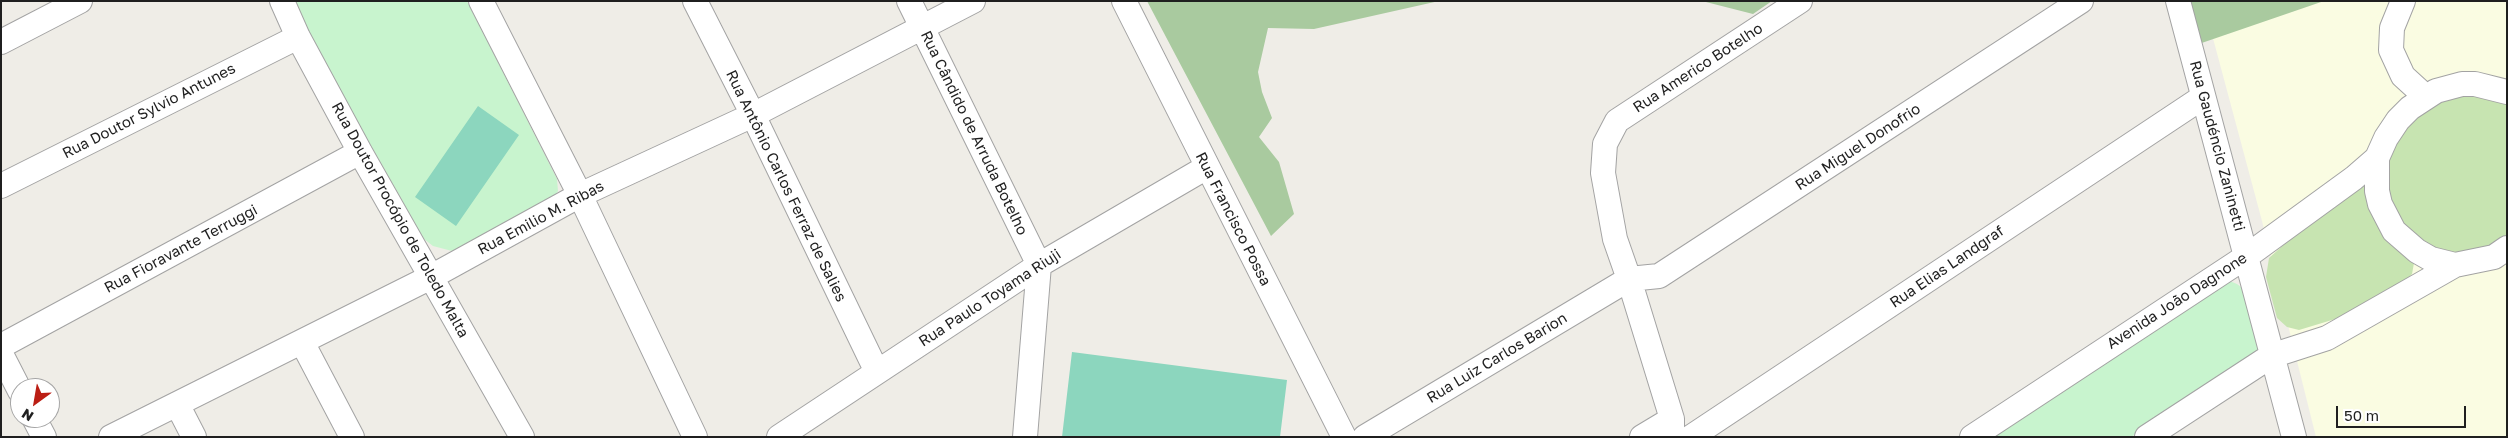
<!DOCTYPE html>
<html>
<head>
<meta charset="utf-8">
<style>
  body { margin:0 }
  #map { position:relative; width:2508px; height:438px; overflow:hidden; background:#efede7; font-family:"Golos Text",sans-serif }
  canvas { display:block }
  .frame { position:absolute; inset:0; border:2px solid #1f1f1f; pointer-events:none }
  .north { position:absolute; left:10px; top:378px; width:50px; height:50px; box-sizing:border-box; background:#fff; border:1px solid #a5a5a5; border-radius:50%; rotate:212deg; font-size:14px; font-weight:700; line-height:20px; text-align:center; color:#1f1f1f }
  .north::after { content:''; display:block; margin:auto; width:18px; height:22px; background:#bb1e14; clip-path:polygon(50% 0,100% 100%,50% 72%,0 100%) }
  .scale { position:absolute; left:2336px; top:406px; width:130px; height:22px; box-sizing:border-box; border:2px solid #1f1f1f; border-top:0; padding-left:6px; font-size:15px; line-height:18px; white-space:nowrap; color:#1f1f1f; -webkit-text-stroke:4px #fff; paint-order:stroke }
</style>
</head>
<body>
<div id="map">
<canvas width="2508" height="438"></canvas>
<div class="frame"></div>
<div class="north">N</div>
<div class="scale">50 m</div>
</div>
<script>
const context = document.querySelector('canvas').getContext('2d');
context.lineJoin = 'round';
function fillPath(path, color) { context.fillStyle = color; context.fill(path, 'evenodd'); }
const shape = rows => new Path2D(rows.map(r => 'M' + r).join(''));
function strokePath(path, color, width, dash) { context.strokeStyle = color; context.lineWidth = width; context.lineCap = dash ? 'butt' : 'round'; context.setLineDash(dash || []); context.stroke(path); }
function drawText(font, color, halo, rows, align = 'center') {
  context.font = font + ' "Golos Text",sans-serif'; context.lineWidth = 4.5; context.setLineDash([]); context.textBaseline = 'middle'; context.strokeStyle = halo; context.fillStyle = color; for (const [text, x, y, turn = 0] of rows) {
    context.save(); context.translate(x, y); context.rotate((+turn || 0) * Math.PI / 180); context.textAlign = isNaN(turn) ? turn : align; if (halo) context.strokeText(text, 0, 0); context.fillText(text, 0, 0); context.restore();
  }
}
const education = shape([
  [2203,1,2507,1,2507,437,2316,437,2262,221]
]);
const grass = shape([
  [2471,93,2503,101,2507,105,2507,242,2447,255,2408,235,2389,202,2388,146,2424,105],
  [2365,180,2366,192,2414,263,2412,274,2401,285,2355,313,2299,330,2287,327,2277,318,2266,277,2269,258,2338,196]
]);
const forest = shape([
  [1147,1,1439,1,1314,29,1268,28,1258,72,1262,92,1272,118,1259,137,1279,162,1294,214,1271,236],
  [1702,1,1772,1,1753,14],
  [2178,1,2324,1,2190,47]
]);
const park = shape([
  [289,1,467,1,557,179,558,191,553,199,452,251,433,246,424,239],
  [2227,280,2237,284,2245,290,2261,348,2252,359,2131,437,1983,437]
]);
const pitch = shape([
  [478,106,519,135,456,226,415,197],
  [1072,352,1287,380,1280,437,1062,437]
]);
const minor = shape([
  [282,1,298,37,360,152,522,437],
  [481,1,580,195,695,437],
  [695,1,753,115,877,372],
  [909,1,1039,265,1025,437],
  [1124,1,1344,437],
  [2178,1,2294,437],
  [2403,1,2392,28,2391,50,2403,76,2426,97],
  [1,42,80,1],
  [2507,92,2475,84,2462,84,2436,91,2410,108,2398,120,2386,138,2377,158,2377,191,2380,204,2394,231,2417,251,2431,259,2455,265,2494,257,2507,248],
  [1,186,298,37],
  [302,342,352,437],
  [1,346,360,152],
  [1,354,20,391],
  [177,404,194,437],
  [34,418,44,437],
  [111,437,431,277,580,195,753,115,973,1],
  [779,437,1039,265,1207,167],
  [1365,437,1629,279,1659,276,2081,1],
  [1642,437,1672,419],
  [1672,437,1672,419,1629,279,1615,239,1603,173,1605,144,1617,121,1800,1],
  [1691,437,2203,97],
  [1972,437,2247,256,2354,178,2377,158],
  [2147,437,2271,356,2327,338,2455,265]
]);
const streetNames = [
  ["Rua Americo Botelho",1698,68,-33],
  ["Rua Doutor Sylvio Antunes",149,111,-27],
  ["Rua Cândido de Arruda Botelho",974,133,64],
  ["Rua Gaudéncio Zaninetti",2217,146,75],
  ["Rua Miguel Donofrio",1858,147,-33],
  ["Rua Antônio Carlos Ferraz de Salies",786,186,64],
  ["Rua Emilio M. Ribas",541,218,-28],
  ["Rua Francisco Possa",1233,219,63],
  ["Rua Doutor Procópio de Toledo Malta",400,220,61],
  ["Rua Fioravante Terruggi",181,249,-28],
  ["Rua Elias Landgraf",1947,267,-34],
  ["Rua Paulo Toyama Riuji",990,298,-33],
  ["Avenida João Dagnone",2177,301,-33],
  ["Rua Luiz Carlos Barion",1497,358,-31]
];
fillPath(education, '#fafce2');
fillPath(grass, '#c7e4b1');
fillPath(forest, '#a9ca9f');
fillPath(park, '#c8f4ce');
fillPath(pitch, '#8cd6be');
strokePath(minor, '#a3a3a3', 26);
strokePath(minor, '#fff', 24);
drawText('15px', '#1f1f1f', '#fff', streetNames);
</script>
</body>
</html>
